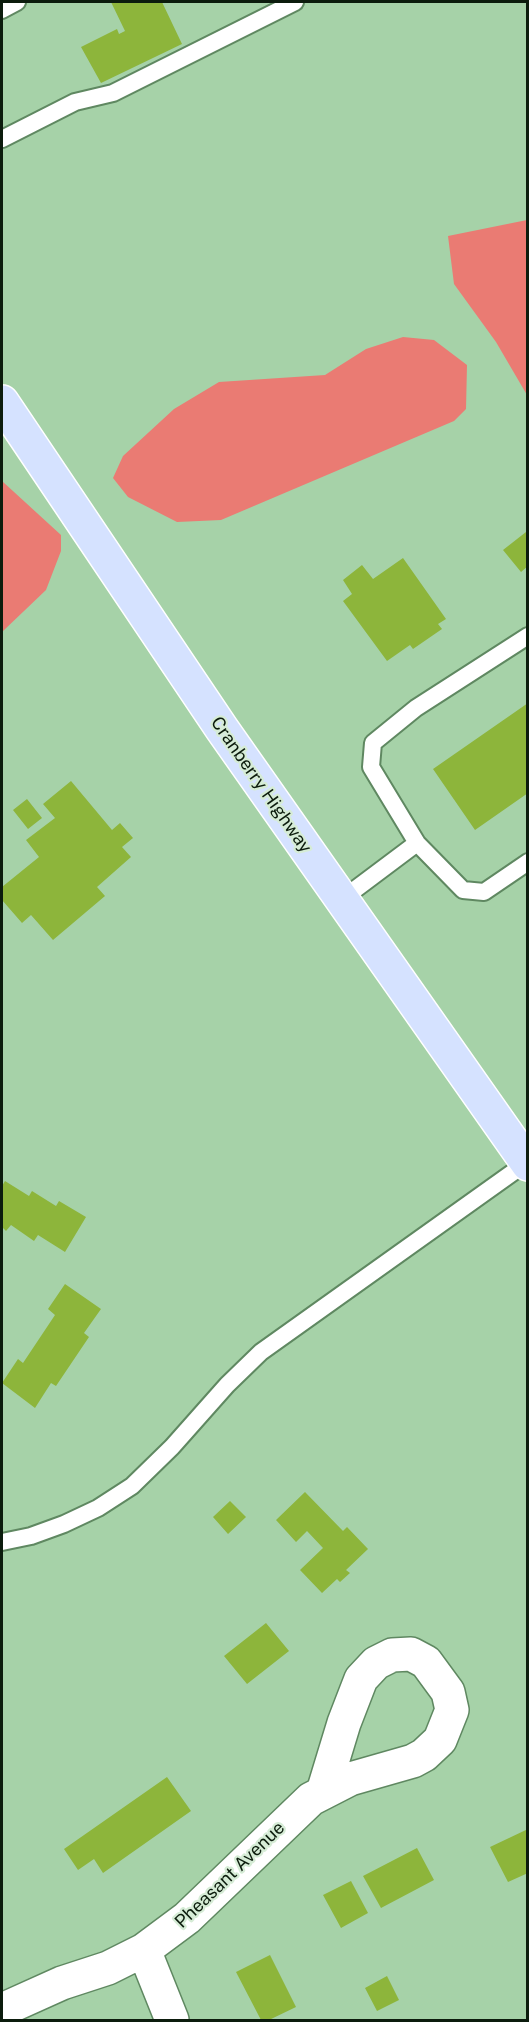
<!DOCTYPE html>
<html>
<head>
<meta charset="utf-8">
<style>
  body { margin:0 }
  #map { position:relative; width:529px; height:2022px; overflow:hidden; background:#a6d2a8; font-family:"Public Sans",sans-serif }
  canvas { display:block }
  .frame { position:absolute; inset:0; border:3px solid #0c1c0d; pointer-events:none }
</style>
</head>
<body>
<div id="map">
<canvas width="529" height="2022"></canvas>
<div class="frame"></div>
</div>
<script>
const context = document.querySelector('canvas').getContext('2d');
context.lineJoin = 'round';
function fillPath(path, color) { context.fillStyle = color; context.fill(path, 'evenodd'); }
const shape = rows => new Path2D(rows.map(r => 'M' + r).join(''));
function strokePath(path, color, width, dash) { context.strokeStyle = color; context.lineWidth = width; context.lineCap = dash ? 'butt' : 'round'; context.setLineDash(dash || []); context.stroke(path); }
function drawText(font, color, halo, rows, align = 'center') {
  context.font = font + ' "Public Sans",sans-serif'; context.lineWidth = 4.5; context.setLineDash([]); context.textBaseline = 'middle'; context.strokeStyle = halo; context.fillStyle = color; for (const [text, x, y, turn = 0] of rows) {
    context.save(); context.translate(x, y); context.rotate((+turn || 0) * Math.PI / 180); context.textAlign = isNaN(turn) ? turn : align; if (halo) context.strokeText(text, 0, 0); context.fillText(text, 0, 0); context.restore();
  }
}
const green = shape([
  [527,220,528,220,527,395,496,342,454,284,448,236],
  [403,337,434,340,467,365,466,409,454,421,221,520,177,522,128,497,113,478,123,456,174,409,219,382,325,375,366,349],
  [2,481,61,535,61,551,46,590,2,632]
]);
const building = shape([
  [111,2,162,2,182,44,101,83,81,47,117,29,119,34,125,31],
  [526,532,528,566,521,572,503,550],
  [403,558,446,619,438,624,442,629,413,649,410,645,387,661,343,601,352,594,343,580,362,565,373,579],
  [528,703,528,793,475,830,433,769],
  [71,781,112,830,120,823,133,838,122,847,131,857,97,887,105,896,53,940,31,915,22,923,2,900,2,887,39,857,26,840,55,818,43,804],
  [27,799,42,818,28,829,13,810],
  [5,1181,29,1196,32,1191,56,1206,59,1201,86,1217,65,1252,38,1235,34,1241,11,1225,6,1231,2,1227,2,1186],
  [65,1284,101,1309,84,1333,89,1337,56,1386,51,1383,35,1408,2,1383,18,1359,23,1363,55,1315,48,1309],
  [305,1492,343,1531,347,1527,368,1549,346,1570,350,1573,340,1582,337,1579,322,1593,300,1570,323,1548,307,1531,296,1542,276,1520],
  [230,1501,246,1517,228,1534,213,1517],
  [266,1623,289,1651,247,1684,224,1656],
  [167,1777,191,1811,103,1873,94,1859,78,1870,64,1849],
  [528,1829,528,1873,508,1882,490,1847],
  [417,1848,434,1880,381,1908,363,1876],
  [351,1881,368,1913,341,1928,323,1895],
  [270,1955,296,2007,269,2020,261,2020,236,1972],
  [387,1976,399,2000,377,2011,365,1988]
]);
const lane = shape([
  [2,10,17,2],
  [2,139,75,102,113,93,295,2],
  [528,636,416,708,373,743,371,767,417,843,463,890,484,892,528,862],
  [341,900,417,843],
  [2,1542,31,1536,64,1524,98,1508,132,1486,172,1447,227,1385,261,1352,526,1163]
]);
const street = shape([
  [144,1950,172,2020],
  [2,2010,62,1983,108,1968,144,1950,187,1918,311,1799,350,1779,413,1761,424,1755,440,1740,452,1710,448,1692,426,1662,411,1654,392,1655,376,1663,361,1679,344,1723,323,1792]
]);
const primary = shape([
  [2,402,222,729,528,1164]
]);
const streetNames = [
  ["Cranberry Highway",261,785,55],
  ["Pheasant Avenue",230,1875,-44]
];
fillPath(green, '#ea7b73');
fillPath(building, '#8db53b');
strokePath(lane, '#5f8861', 20);
strokePath(street, '#5f8861', 36);
strokePath(primary, '#fff', 36);
strokePath(lane, '#fff', 16);
strokePath(street, '#fff', 33);
strokePath(primary, '#d5e2ff', 33);
drawText('18px', '#0c1c0d', '#d6ecd6', streetNames);
</script>
</body>
</html>
